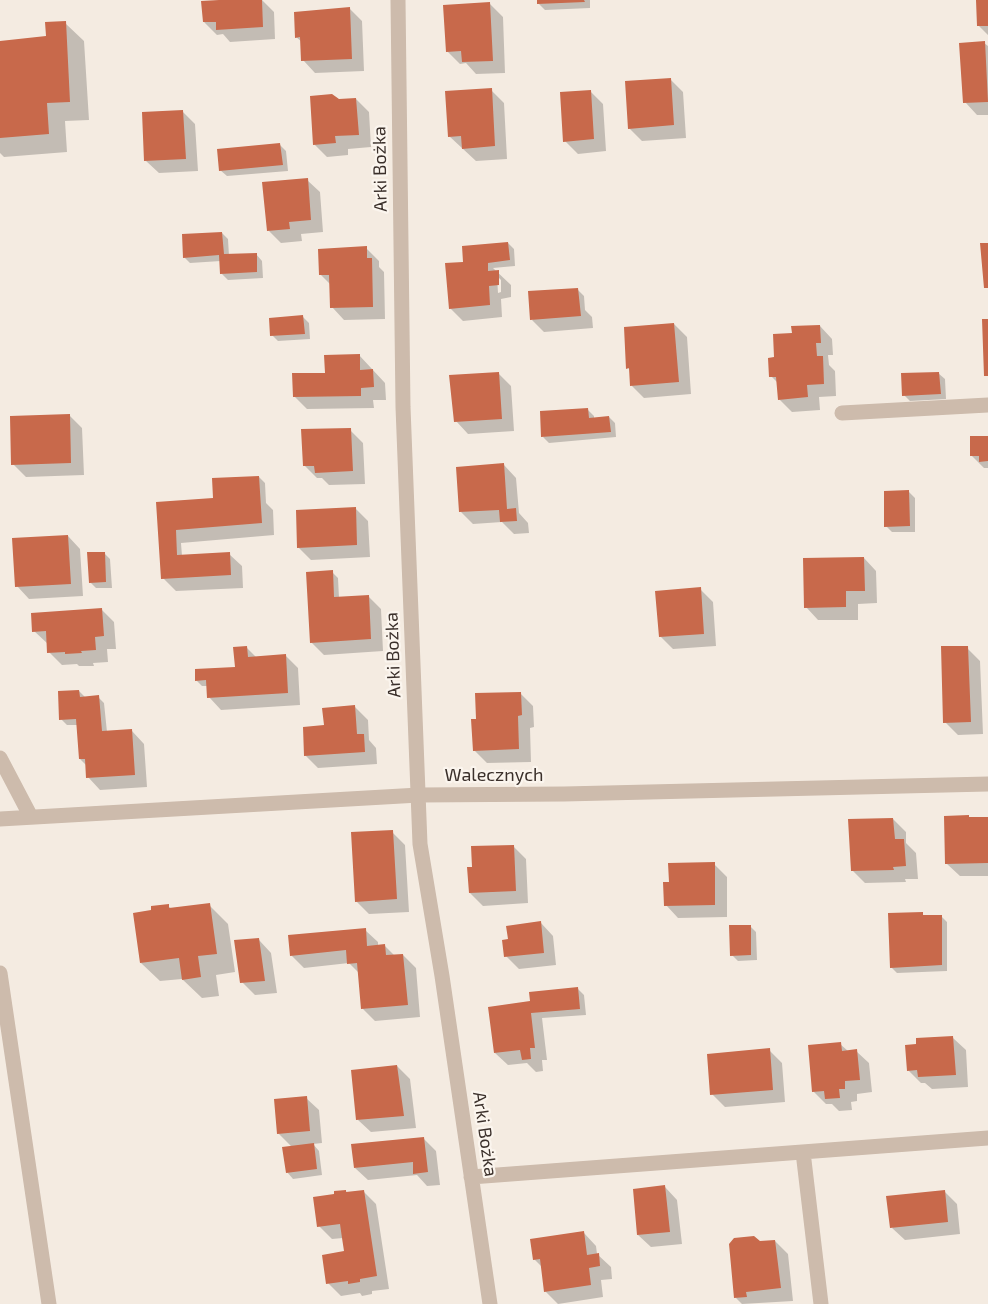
<!DOCTYPE html>
<html>
<head>
<meta charset="utf-8">
<style>
  body { margin:0 }
  canvas { display:block; background:#f4ebe1 }
</style>
</head>
<body>
<canvas width="988" height="1304"></canvas>
<script>
const context = document.querySelector('canvas').getContext('2d');
context.lineJoin = 'round';
function fillPath(path, color) { context.fillStyle = color; context.fill(path, 'evenodd'); }
const shape = rows => new Path2D(rows.map(r => 'M' + r).join(''));
function strokePath(path, color, width, dash) { context.strokeStyle = color; context.lineWidth = width; context.lineCap = dash ? 'butt' : 'round'; context.setLineDash(dash || []); context.stroke(path); }
function drawText(font, color, halo, rows, align = 'center') {
  context.font = font + ' "Exo 2",sans-serif'; context.lineWidth = 4.5; context.setLineDash([]); context.textBaseline = 'middle'; context.strokeStyle = halo; context.fillStyle = color; for (const [text, x, y, turn = 0] of rows) {
    context.save(); context.translate(x, y); context.rotate((+turn || 0) * Math.PI / 180); context.textAlign = isNaN(turn) ? turn : align; if (halo) context.strokeText(text, 0, 0); context.fillText(text, 0, 0); context.restore();
  }
}
const shadow = shape([
  [246,0,262,0,274,12,275,39,230,42,223,34,217,35,204,22],
  [539,0,590,0,590,8,545,10,539,4],
  [978,0,988,0,988,35,978,25],
  [490,4,503,17,505,73,476,74,466,63,460,64,447,51],
  [349,8,362,21,364,71,315,73,303,60,302,42,296,37],
  [65,23,84,41,89,120,65,121,67,152,4,157,0,153,0,42,48,38],
  [984,43,988,46,988,115,977,115,965,102],
  [670,79,683,92,686,138,642,141,629,128],
  [491,90,504,103,507,159,476,161,449,136],
  [590,91,603,104,606,151,578,154,565,141],
  [356,99,369,112,371,147,348,149,348,155,327,157,314,144],
  [182,111,195,124,198,171,159,173,146,161],
  [280,145,286,151,288,171,227,176,220,170],
  [307,180,320,192,323,232,301,234,302,241,281,243,269,231],
  [222,233,228,239,229,256,256,254,262,261,263,278,228,280,222,274,221,261,190,263,184,257],
  [508,243,514,249,515,266,493,268,511,285,511,297,501,299,502,317,463,321,450,308,464,263],
  [497,276,501,280,501,292,498,293],
  [366,248,379,261,379,267,384,272,385,319,344,320,332,307,331,285,320,274],
  [578,290,584,296,585,310,592,317,593,328,544,332,532,320],
  [303,317,309,323,310,339,278,341,272,335],
  [674,324,687,337,691,394,644,398,632,386,631,371,628,368],
  [820,326,832,339,833,355,828,355,829,365,835,371,836,396,819,397,820,410,792,412,779,399,778,383,771,376,776,358],
  [359,355,385,383,386,400,373,400,374,408,307,409,294,396],
  [498,373,511,386,514,431,468,434,456,421],
  [938,373,945,379,946,399,910,401,904,395],
  [588,410,594,416,594,419,609,417,615,423,616,437,549,443,543,437],
  [70,416,82,428,84,475,26,477,13,464],
  [350,430,363,443,365,484,329,485,322,478,317,478,304,465],
  [988,437,988,468,984,468,971,455],
  [504,465,516,478,519,513,528,523,529,533,514,534,502,522,473,524,461,512],
  [259,477,265,483,266,503,273,510,274,535,181,543,182,556,229,554,242,566,243,588,176,591,163,578,160,533,215,500],
  [909,492,915,498,915,532,892,532,886,526],
  [355,508,368,521,370,557,311,560,298,547],
  [68,536,80,549,83,596,29,599,17,586],
  [104,553,110,559,112,588,96,588,90,582],
  [864,558,876,571,877,603,858,604,858,620,818,620,806,607],
  [332,572,338,578,339,598,368,596,381,609,383,651,324,655,311,642],
  [700,589,713,602,716,646,673,649,660,636],
  [101,609,114,622,116,649,107,649,108,662,93,663,94,666,79,666,77,664,62,665,49,652,48,644,34,631],
  [247,648,256,657,285,655,298,668,300,705,221,710,209,697,208,686,202,686,196,680,236,668],
  [967,648,980,661,983,734,958,735,945,722],
  [79,691,86,698,98,697,104,703,107,732,132,731,144,744,147,787,100,790,88,777,87,766,80,759,78,725,67,725,61,719],
  [520,693,533,706,534,727,530,728,531,762,487,763,474,750],
  [355,707,368,720,369,740,376,748,377,764,318,768,305,755,325,727],
  [988,818,988,876,960,876,947,864],
  [893,819,906,832,906,843,916,853,918,879,905,879,906,882,865,883,852,870],
  [392,832,405,845,409,912,369,914,356,901],
  [514,847,526,859,528,903,483,906,470,893,474,868],
  [714,864,727,877,727,917,678,918,666,905,670,883],
  [209,905,228,924,235,972,216,975,219,996,202,998,182,979,160,981,141,963,168,906,172,909],
  [922,914,925,916,941,916,947,922,947,971,897,973,891,967],
  [541,923,553,936,556,965,519,969,506,956,509,940],
  [750,926,756,932,757,960,738,961,732,955],
  [365,930,378,942,378,946,384,945,395,956,403,955,416,968,420,1017,375,1021,363,1009,360,974,349,963,304,968,291,955],
  [259,940,271,953,277,993,255,995,242,982],
  [578,989,584,995,586,1015,542,1018,547,1060,542,1060,543,1071,536,1072,527,1063,508,1065,495,1053,532,1006],
  [953,1038,966,1050,968,1087,932,1089,925,1083,921,1083,908,1070],
  [840,1044,848,1051,856,1051,869,1063,872,1092,857,1094,857,1101,851,1102,852,1110,839,1111,832,1104,826,1104,813,1091],
  [769,1050,782,1063,785,1102,725,1107,712,1094],
  [397,1066,410,1079,416,1128,371,1132,358,1120],
  [306,1098,319,1110,322,1143,313,1144,319,1151,322,1175,293,1179,287,1172,292,1147,278,1133],
  [423,1138,436,1151,440,1185,427,1186,417,1175,368,1180,355,1168],
  [665,1187,677,1200,682,1244,651,1247,638,1235],
  [346,1191,348,1194,363,1191,376,1204,389,1289,372,1291,372,1294,362,1296,360,1293,341,1296,328,1283,345,1253,343,1238,332,1239,319,1226],
  [944,1191,957,1204,960,1234,905,1240,892,1228],
  [584,1233,596,1246,597,1254,611,1267,612,1279,601,1280,603,1297,558,1304,545,1291,542,1267,534,1259],
  [775,1241,788,1254,793,1301,742,1304,736,1298,760,1242]
]);
const building = shape([
  [219,0,262,0,263,27,216,30,216,22,203,22,201,1],
  [537,0,584,0,585,2,537,4],
  [976,0,988,0,988,26,977,26],
  [490,2,493,61,462,62,461,51,446,52,443,5],
  [350,7,352,59,301,61,300,37,295,38,294,12],
  [66,21,70,102,47,103,49,134,0,138,0,41,46,36,45,22],
  [985,41,988,102,963,103,959,43],
  [671,78,674,125,628,129,625,81],
  [492,88,495,146,462,149,461,136,448,137,445,91],
  [591,90,594,139,563,142,560,92],
  [332,94,339,99,356,98,359,135,335,136,336,143,313,145,310,96],
  [183,110,186,159,144,161,142,112],
  [280,143,283,165,219,171,217,149],
  [308,178,311,220,289,222,290,229,267,231,262,182],
  [222,232,224,254,257,253,257,272,220,274,219,255,183,258,182,234],
  [508,242,510,260,488,263,488,271,499,270,499,285,489,286,490,305,449,309,445,263,463,262,462,246],
  [980,243,988,243,988,288,984,288],
  [367,246,367,258,372,258,373,307,330,308,329,275,319,275,318,249],
  [578,288,581,316,530,320,528,291],
  [303,315,305,334,270,336,269,318],
  [982,319,988,319,988,376,984,376],
  [674,323,679,382,630,386,629,368,626,369,624,327],
  [820,325,821,343,816,343,817,356,823,356,824,384,807,385,808,397,778,400,776,377,769,377,768,358,774,357,773,334,792,333,791,326],
  [360,354,360,370,373,369,374,387,361,388,361,396,293,397,292,373,325,373,324,355],
  [499,372,502,419,454,422,449,375],
  [939,372,941,394,902,396,901,373],
  [588,408,589,418,609,416,611,432,541,437,540,411],
  [70,414,71,463,11,465,10,416],
  [351,428,353,471,315,473,314,466,303,466,301,429],
  [970,436,988,436,988,461,979,462,979,456,970,456],
  [504,463,507,509,516,508,517,521,500,522,499,510,459,512,456,467],
  [259,476,262,523,176,530,177,555,230,552,231,575,161,579,156,502,213,498,212,478],
  [909,490,910,526,884,527,884,491],
  [356,507,357,545,297,548,296,510],
  [68,535,71,584,15,587,12,538],
  [87,552,105,552,106,582,89,583],
  [864,557,865,591,846,591,846,607,804,608,803,558],
  [333,570,334,597,369,595,371,639,310,643,306,572],
  [701,587,704,634,659,637,655,591],
  [102,608,104,636,95,637,96,650,81,651,82,653,65,654,65,652,47,653,46,631,32,632,31,613],
  [247,646,248,657,286,654,288,693,207,698,206,680,195,681,195,669,235,667,233,647],
  [941,646,968,646,971,722,943,723],
  [79,690,80,697,99,695,102,731,132,729,135,775,86,778,85,759,79,759,76,719,59,720,58,691],
  [521,692,522,715,518,716,519,749,473,751,471,719,476,719,475,693],
  [355,705,357,734,364,734,365,752,304,756,303,727,324,725,322,708],
  [969,815,969,817,988,817,988,863,945,864,944,816],
  [893,818,895,839,904,839,906,866,893,867,894,870,851,871,848,819],
  [393,830,397,899,355,902,351,832],
  [514,845,516,891,469,893,467,867,472,867,471,846],
  [715,862,715,905,664,906,663,882,669,882,668,863],
  [210,903,217,954,198,956,201,977,182,980,179,958,140,963,133,913,151,910,151,906,169,904,169,908],
  [923,912,923,915,942,915,942,965,890,968,888,913],
  [541,921,544,953,504,957,502,940,508,939,506,926],
  [729,925,751,925,751,955,730,956],
  [366,928,367,946,385,944,386,955,403,954,408,1005,361,1009,357,963,347,964,346,950,290,956,288,935],
  [259,938,265,981,240,983,234,940],
  [578,987,580,1009,531,1013,535,1048,530,1048,531,1059,522,1060,520,1050,494,1053,488,1007,530,1001,529,992],
  [953,1036,956,1075,918,1077,917,1070,907,1071,905,1045,916,1044,916,1038],
  [841,1042,842,1051,857,1049,860,1080,845,1081,845,1089,839,1089,840,1098,825,1099,824,1091,812,1092,808,1045],
  [770,1048,773,1090,710,1095,707,1054],
  [397,1065,404,1116,356,1120,351,1070],
  [307,1096,310,1131,277,1134,274,1099],
  [424,1137,428,1172,413,1174,413,1162,354,1168,351,1144],
  [314,1143,317,1169,286,1173,282,1147],
  [665,1185,670,1232,637,1235,633,1189],
  [346,1190,346,1192,364,1190,377,1276,360,1279,360,1282,348,1284,348,1281,326,1284,322,1255,344,1251,342,1238,340,1224,317,1227,313,1197,334,1194,334,1191],
  [945,1190,948,1222,890,1228,886,1196],
  [584,1231,587,1255,599,1253,600,1266,589,1268,591,1285,544,1292,540,1259,533,1260,530,1239],
  [754,1236,760,1241,775,1240,781,1288,746,1292,747,1297,734,1298,729,1244,734,1238]
]);
const minor = shape([
  [398,0,403,407,420,844,442,976,490,1304],
  [842,413,988,405],
  [0,758,31,817],
  [0,819,419,795,564,794,988,784],
  [0,973,49,1304],
  [803,1152,821,1304],
  [471,1177,988,1138]
]);
const streetNames = [
  ["Arki Bożka",380,169,-91],
  ["Arki Bożka",393,655,-92],
  ["Walecznych",494,775],
  ["Arki Bożka",485,1134,82]
];
fillPath(shadow, '#0003');
fillPath(building, '#c8694b');
strokePath(minor, '#cdbbac', 15);
drawText('18px', '#3b302b', '#fbf5ee', streetNames);
</script>
</body>
</html>
